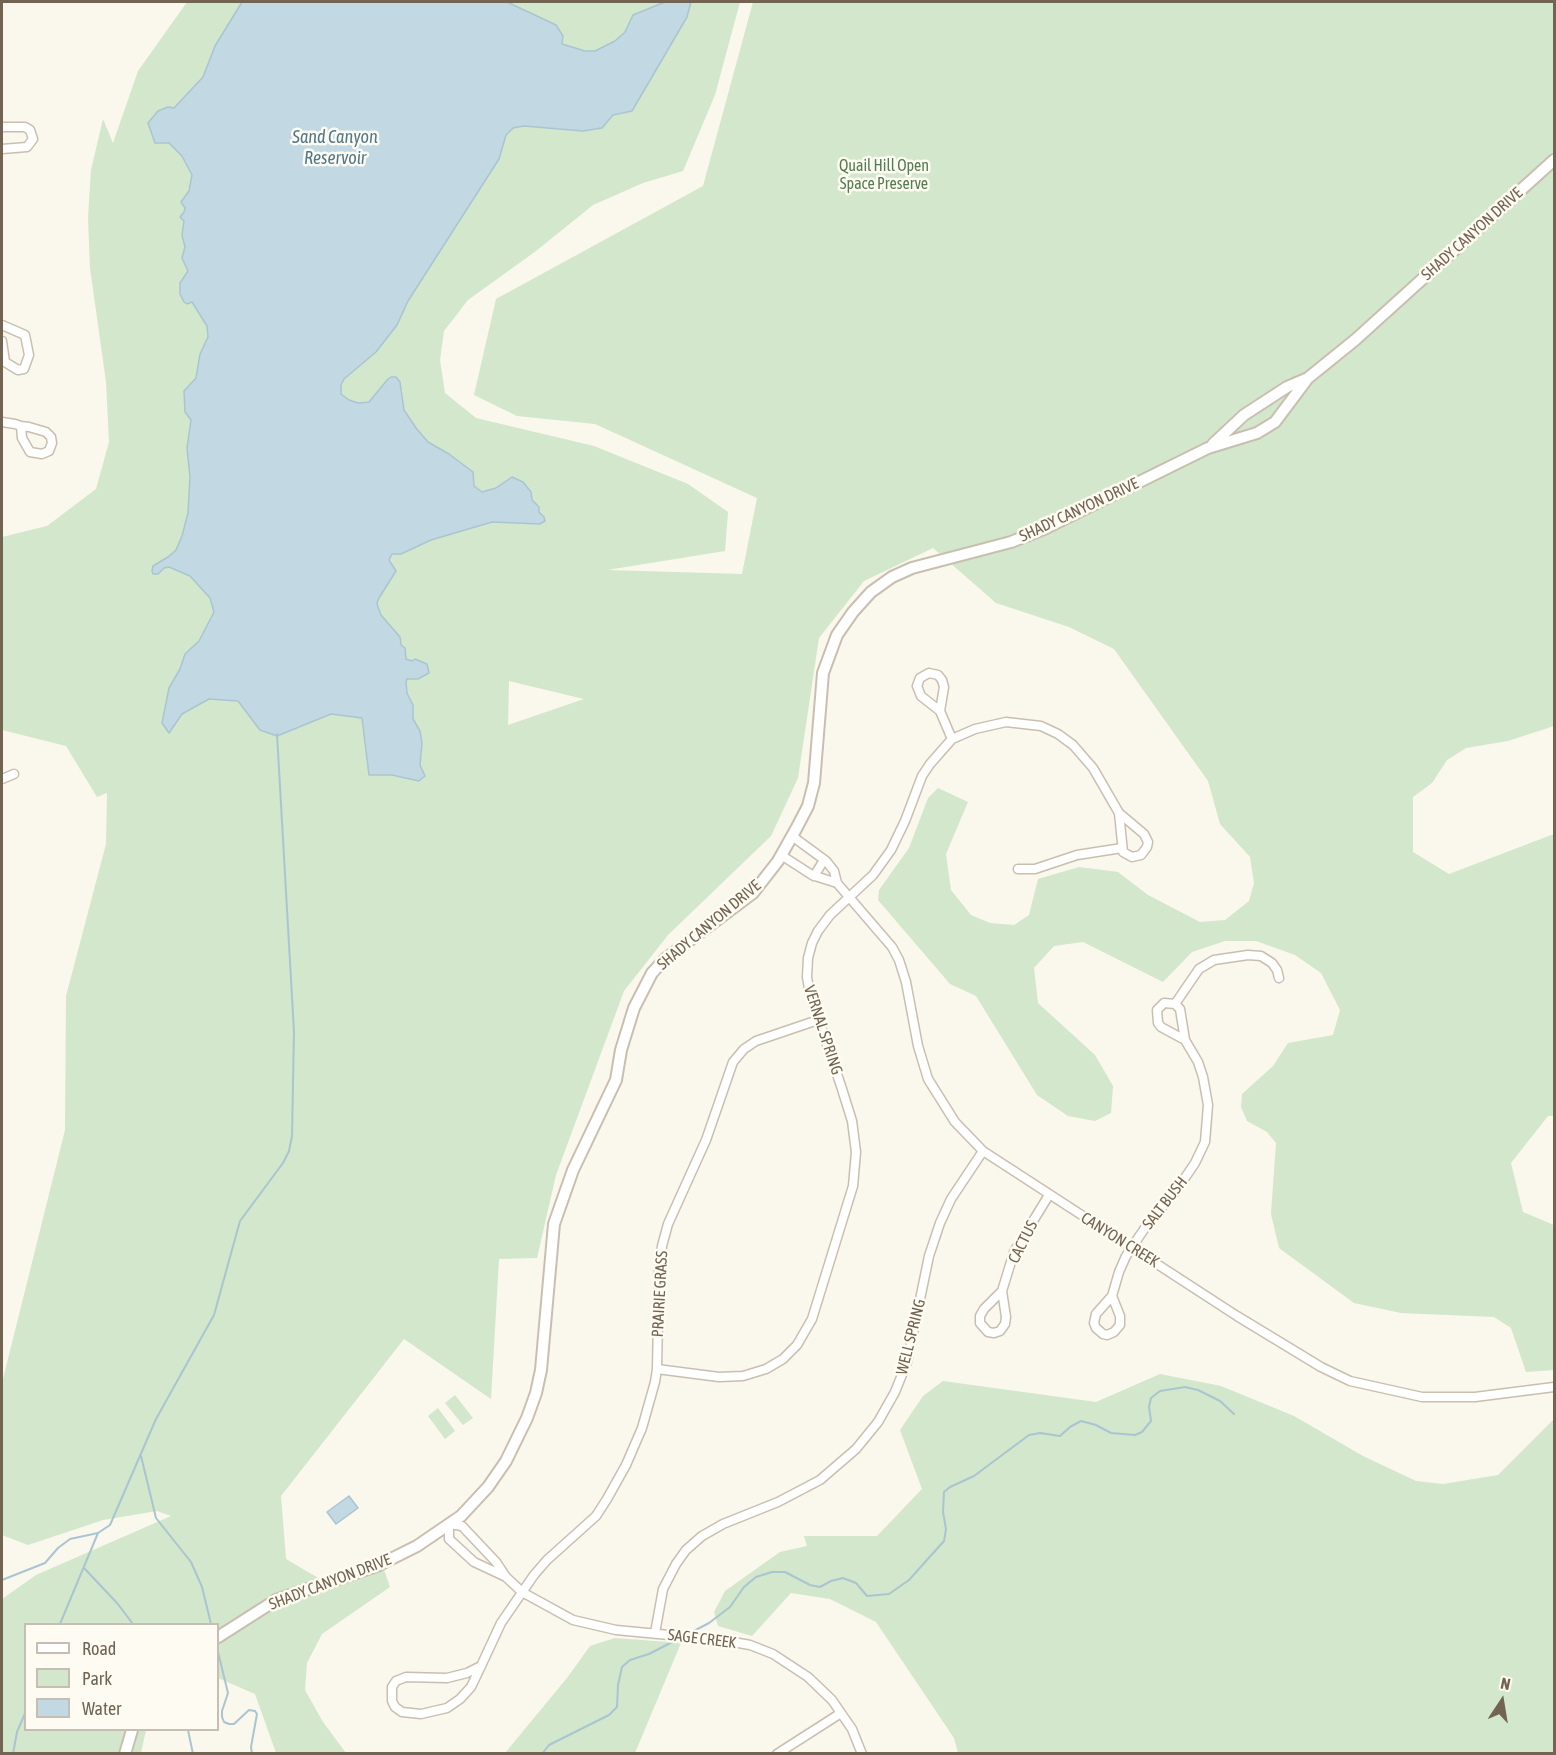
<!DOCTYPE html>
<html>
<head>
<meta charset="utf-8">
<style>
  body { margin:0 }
  #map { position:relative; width:1556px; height:1755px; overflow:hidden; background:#faf7ec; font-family:"Asap Condensed",sans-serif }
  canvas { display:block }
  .frame { position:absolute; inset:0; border:3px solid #736351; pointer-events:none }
  .legend { position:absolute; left:24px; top:1623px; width:195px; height:108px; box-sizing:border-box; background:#fdfbf2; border:2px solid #c6beb2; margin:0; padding:8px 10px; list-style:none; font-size:18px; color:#736351 }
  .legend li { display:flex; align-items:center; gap:12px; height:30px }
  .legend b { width:30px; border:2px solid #c6beb2 }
  .north { position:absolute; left:1472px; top:1671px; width:60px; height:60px; -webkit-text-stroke:4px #fdfbf2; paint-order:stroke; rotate:12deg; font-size:16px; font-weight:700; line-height:24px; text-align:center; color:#736351 }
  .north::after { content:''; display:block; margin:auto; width:21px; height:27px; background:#736351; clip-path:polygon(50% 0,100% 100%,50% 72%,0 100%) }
</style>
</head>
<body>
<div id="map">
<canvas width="1556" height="1755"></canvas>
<div class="frame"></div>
<ul class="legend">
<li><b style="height:8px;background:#fff"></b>Road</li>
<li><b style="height:16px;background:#d2e7cb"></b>Park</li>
<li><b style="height:16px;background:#c2d8e2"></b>Water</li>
</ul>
<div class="north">N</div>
</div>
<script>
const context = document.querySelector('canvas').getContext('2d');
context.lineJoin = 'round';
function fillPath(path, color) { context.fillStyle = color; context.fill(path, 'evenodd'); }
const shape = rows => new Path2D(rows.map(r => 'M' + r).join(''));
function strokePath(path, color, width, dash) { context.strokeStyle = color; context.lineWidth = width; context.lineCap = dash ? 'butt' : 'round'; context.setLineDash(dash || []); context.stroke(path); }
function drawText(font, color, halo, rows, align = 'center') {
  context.font = font + ' "Asap Condensed",sans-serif'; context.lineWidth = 5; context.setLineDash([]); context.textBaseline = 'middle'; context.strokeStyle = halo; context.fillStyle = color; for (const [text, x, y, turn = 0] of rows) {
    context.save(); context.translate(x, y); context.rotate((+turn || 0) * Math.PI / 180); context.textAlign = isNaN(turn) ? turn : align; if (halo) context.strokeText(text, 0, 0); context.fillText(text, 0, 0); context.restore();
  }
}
const green = shape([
  [187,2,740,2,715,95,683,171,643,183,593,205,536,251,468,300,444,331,440,360,445,393,476,418,594,446,688,484,728,512,725,551,607,570,742,574,757,498,595,424,517,416,474,395,496,299,703,186,753,2,1554,2,1554,726,1508,741,1466,748,1447,760,1432,783,1413,797,1413,852,1449,874,1554,834,1554,1116,1548,1116,1511,1163,1523,1212,1554,1225,1554,1370,1526,1372,1511,1328,1494,1317,1401,1313,1354,1303,1279,1248,1271,1214,1276,1143,1267,1132,1247,1121,1241,1107,1242,1094,1273,1066,1288,1043,1333,1035,1340,1010,1321,973,1295,955,1256,941,1225,941,1192,952,1163,982,1083,942,1054,946,1034,968,1038,1003,1095,1055,1113,1086,1111,1113,1095,1121,1068,1116,1037,1095,976,996,950,984,878,900,879,890,909,848,928,798,938,788,968,802,946,854,951,890,971,915,990,923,1014,925,1029,915,1038,879,1079,867,1118,872,1148,895,1200,922,1225,920,1249,901,1254,883,1250,857,1220,824,1208,781,1114,649,1069,627,996,603,933,548,864,581,819,638,798,778,771,836,668,935,624,991,556,1175,537,1258,499,1259,491,1399,404,1339,281,1496,286,1559,325,1582,382,1564,390,1587,322,1634,307,1663,305,1690,323,1722,346,1753,276,1753,255,1694,218,1678,218,1624,26,1624,26,1730,146,1730,141,1753,2,1753,2,1599,36,1575,171,1516,157,1511,103,1520,28,1545,2,1535,2,1383,65,1130,66,996,106,844,107,793,97,797,66,746,2,730,2,537,47,526,96,489,109,442,106,382,90,268,88,218,91,170,103,119,113,143,138,71],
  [509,681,584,699,508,725],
  [1160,1374,1221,1386,1294,1416,1363,1456,1416,1481,1443,1484,1498,1475,1554,1419,1554,1753,958,1753,954,1738,876,1622,830,1599,791,1593,752,1636,718,1626,714,1612,725,1591,780,1552,807,1546,804,1536,877,1536,922,1489,900,1430,923,1396,943,1381,1096,1402],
  [455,1395,473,1418,463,1425,445,1403],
  [438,1408,455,1431,445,1439,428,1416],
  [615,1638,681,1643,635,1753,505,1753,567,1678,590,1646]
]);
const water = shape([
  [242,2,507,2,556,25,563,36,562,44,585,51,595,51,615,41,625,32,633,15,665,2,691,2,687,17,632,111,613,115,602,128,583,131,524,126,513,128,506,135,499,159,408,301,397,325,376,352,344,379,341,385,341,394,349,400,358,403,369,402,388,379,391,377,396,377,400,382,404,410,416,428,428,442,449,454,473,472,474,486,482,492,496,488,512,477,523,482,531,492,532,500,539,507,539,512,544,517,545,521,540,524,492,522,431,540,401,554,392,554,389,560,396,571,379,598,377,603,378,607,381,615,400,637,401,645,405,648,406,659,412,661,415,659,427,664,429,673,418,679,407,679,406,682,407,693,413,705,413,719,420,731,422,743,420,765,425,776,419,781,392,775,369,775,362,718,331,714,277,736,260,730,238,701,209,699,182,714,169,733,162,723,169,688,180,669,185,654,199,641,214,612,210,598,190,576,169,567,164,568,158,574,153,574,152,571,153,566,168,557,176,550,182,536,188,513,190,477,187,448,191,420,185,412,184,391,196,378,200,354,208,337,207,326,192,302,187,304,184,302,180,294,180,283,188,271,182,258,185,247,182,235,184,221,180,217,184,212,185,208,181,202,189,191,192,175,182,156,169,143,155,143,148,123,158,111,168,107,174,108,203,77,215,46,242,2],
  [349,1496,358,1508,336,1524,327,1512,349,1496]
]);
const stream = shape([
  [141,1456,156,1518,191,1562,202,1587,211,1624],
  [84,1568,117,1603,133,1624],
  [2,1580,45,1563,58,1548,70,1539,98,1533,110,1525,156,1419,214,1315,240,1221,283,1163,289,1151,292,1136,294,1032,277,734],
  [60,1624,98,1533],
  [688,1634,709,1623,730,1607,744,1587,756,1577,772,1572,785,1572,810,1585,820,1587,831,1581,843,1578,856,1583,867,1596,889,1594,909,1580,944,1541,946,1529,943,1512,944,1492,950,1487,974,1476,1029,1435,1040,1433,1060,1436,1070,1427,1081,1421,1096,1425,1111,1433,1135,1435,1142,1432,1151,1421,1149,1407,1151,1398,1160,1391,1185,1387,1198,1390,1220,1401,1234,1414],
  [218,1652,228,1693,222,1711,222,1717,224,1722,229,1724,234,1724,249,1710,255,1711,257,1714,251,1747,252,1754],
  [188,1730,193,1754],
  [13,1754,17,1732,26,1711],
  [542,1754,549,1745,609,1715,617,1707,618,1685,622,1667,630,1660,649,1654,678,1639]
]);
const minor = shape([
  [2,127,25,127,30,130,33,139,27,147,2,149],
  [2,325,25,335,29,355,24,369,18,370,5,362,2,341],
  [2,422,15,424,21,426,29,427,46,432,51,437,52,443,49,451,42,454,30,452,22,438,21,426],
  [940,711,944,687,942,680,938,675,929,673,920,678,917,686,921,696,940,711,952,739],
  [2,779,14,774],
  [792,836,826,861,834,871,837,883,892,947,899,960,906,982,918,1046,928,1079,955,1122,983,1151,1237,1316,1321,1367,1350,1381,1422,1397,1475,1397,1554,1387],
  [781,855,812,875,837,883],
  [1018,869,1035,869,1077,855,1122,848],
  [814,876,824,860],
  [1175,1004,1199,969,1214,960,1248,955,1261,956,1272,963,1277,970,1279,978],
  [1002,1291,984,1309,980,1316,980,1323,988,1332,994,1333,1000,1331,1005,1324,1006,1317,1002,1291,1014,1252,1049,1195],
  [1112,1296,1120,1316,1120,1325,1114,1332,1107,1335,1103,1334,1096,1328,1094,1323,1096,1314,1112,1296,1119,1272,1126,1256,1151,1219,1174,1194,1195,1163,1205,1142,1208,1105,1203,1077,1198,1062,1185,1040,1180,1009,1175,1004,1164,1003,1157,1010,1158,1023,1161,1027,1185,1040],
  [657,1369,719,1377,743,1376,766,1369,783,1359,797,1345,812,1319,853,1186,856,1152,852,1121,842,1089,810,994,807,977,808,958,812,943,818,931,830,915,873,875,891,850,905,821,922,776,930,764,952,739,975,729,1006,722,1041,726,1058,734,1073,745,1093,768,1119,813,1144,834,1148,842,1147,847,1141,855,1132,857,1123,852,1119,813],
  [506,1577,474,1562,449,1539,449,1524,462,1526,496,1562,506,1577,522,1592,573,1620,616,1630,722,1640,750,1645,773,1654,808,1677,832,1700,852,1729,862,1754],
  [655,1633,663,1589,676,1564,686,1550,702,1536,723,1524,778,1502,820,1480,856,1449,878,1422,895,1392,907,1362,929,1256,940,1223,951,1199,983,1151],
  [481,1666,467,1673,447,1678,406,1677,396,1681,392,1687,392,1701,395,1707,402,1712,421,1714,447,1708,460,1699,471,1687,481,1666,501,1623,534,1575,547,1560,596,1516,607,1499,626,1465,642,1428,655,1382,657,1369,659,1270,662,1246,668,1224,706,1140,733,1062,744,1049,756,1041,818,1020],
  [777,1754,841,1713]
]);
const tertiary = shape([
  [1213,444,1244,415,1287,387,1308,378,1355,340,1554,160],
  [218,1637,276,1600,379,1565,417,1546,461,1516,488,1487,506,1461,527,1418,536,1393,541,1370,554,1224,573,1170,616,1080,621,1050,634,1008,652,973,665,959,753,893,778,861,796,829,808,806,814,783,823,673,837,635,853,612,871,592,892,577,912,568,1011,542,1044,529,1208,448,1257,433,1275,422,1308,378],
  [125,1754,132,1730]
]);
const parkNames = [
  ["Quail Hill Open",884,166],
  ["Space Preserve",884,184]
];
const streetNames = [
  ["SHADY CANYON DRIVE",1472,234,-42],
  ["SHADY CANYON DRIVE",1079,510,-25],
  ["SHADY CANYON DRIVE",709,925,-40],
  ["VERNAL SPRING",823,1030,72],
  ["SALT BUSH",1165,1203,-52],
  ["CANYON CREEK",1120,1240,32],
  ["CACTUS",1023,1242,-63],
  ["PRAIRIE GRASS",660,1294,-87],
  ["WELL SPRING",911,1337,-76],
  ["SHADY CANYON DRIVE",330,1582,-21],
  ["SAGE CREEK",702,1639,7]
];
const waterNames = [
  ["Sand Canyon",335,137],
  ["Reservoir",335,158]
];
fillPath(green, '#d2e7cb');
fillPath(water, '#c2d8e2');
strokePath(water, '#aac5d2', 1.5);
strokePath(stream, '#aac5d2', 2);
strokePath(minor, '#c9bfb0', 11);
strokePath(tertiary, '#c9bfb0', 14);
strokePath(minor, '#fff', 8);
strokePath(tertiary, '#fff', 10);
drawText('16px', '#547c4e', '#fdfbf2', parkNames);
drawText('16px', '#736351', '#fdfbf2', streetNames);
drawText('italic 18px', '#51778a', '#fdfbf2', waterNames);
</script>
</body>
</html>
